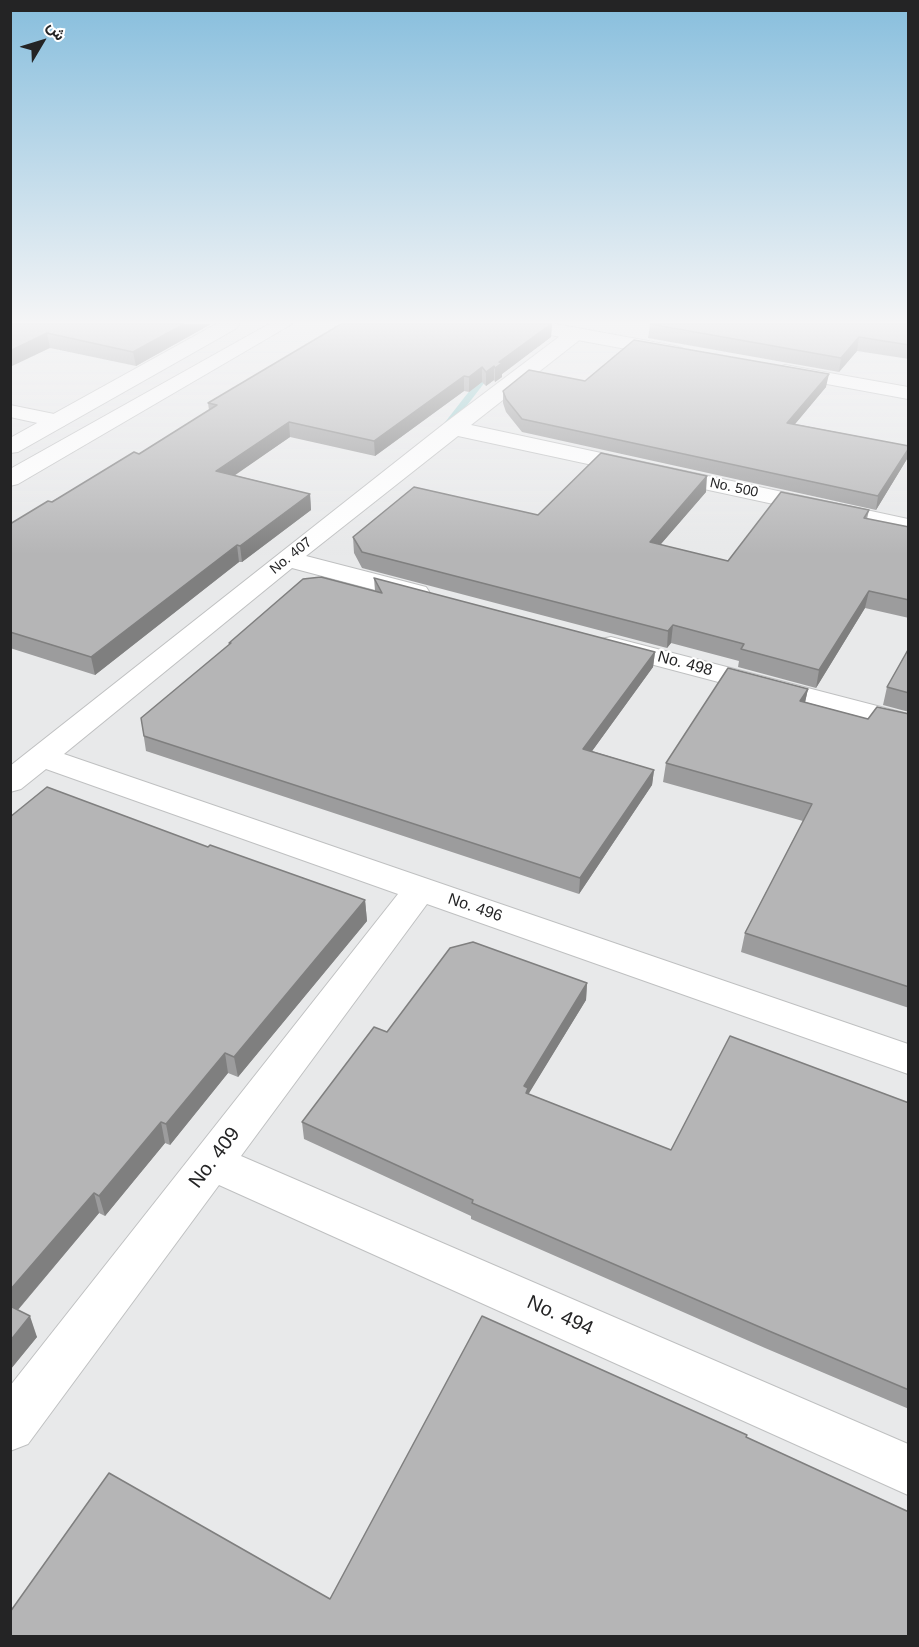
<!DOCTYPE html>
<html>
<head>
<meta charset="utf-8">
<style>
  body { margin:0 }
  #map { position:relative; width:919px; height:1647px; overflow:hidden; background:#e8e9ea; font-family:Helvetica,Vazirmatn,sans-serif }
  canvas { display:block }
  .frame { position:absolute; inset:0; border:12px solid #242425; pointer-events:none }
  .north { position:absolute; left:12px; top:12px; width:60px; height:60px; -webkit-text-stroke:4px #fff; paint-order:stroke; rotate:52deg; font-size:16px; font-weight:700; line-height:24px; text-align:center; color:#242425 }
  .north::after { content:''; display:block; margin:auto; width:21px; height:27px; background:#242425; clip-path:polygon(50% 0,100% 100%,50% 72%,0 100%) }
</style>
</head>
<body>
<div id="map">
<canvas width="919" height="1647"></canvas>
<div class="frame"></div>
<div class="north">ش</div>
</div>
<script>
const context = document.querySelector('canvas').getContext('2d');
context.lineJoin = 'round';
const shape = rows => new Path2D(rows.map(r => 'M' + r).join(''));
function fillPath(path, color) { context.fillStyle = color; context.fill(path, 'evenodd'); }
function strokePath(path, color, width, dash) { context.strokeStyle = color; context.lineWidth = width; context.lineCap = dash ? 'butt' : 'round'; context.setLineDash(dash || []); context.stroke(path); }
function drawText(font, color, halo, rows, align = 'center') {
  context.font = font + ' Helvetica,sans-serif'; context.lineWidth = 4.5; context.setLineDash([]); context.textBaseline = 'middle'; context.strokeStyle = halo; context.fillStyle = color; for (const [text, x, y, turn = 0] of rows) {
    context.save(); context.translate(x, y); context.rotate((+turn || 0) * Math.PI / 180); context.textAlign = isNaN(turn) ? turn : align; if (halo) context.strokeText(text, 0, 0); context.fillText(text, 0, 0); context.restore();
  }
}
const stream = shape([
  [485,371,492,373,448,430,442,430,442,426,485,371]
]);
const street = shape([
  [575,328,582,330,584,334,582,338,471,425,908,519,908,533,458,436,306,556,426,587,430,593,426,599,417,601,292,568,64,754,908,1044,908,1074,427,904,241,1156,908,1444,908,1495,219,1185,28,1444,10,1451,10,1386,398,894,46,769,21,789,10,792,10,766,445,423,568,330,575,328],
  [10,405,64,416,67,421,64,426,56,427,10,417,10,405],
  [611,637,908,714,908,732,601,651,597,645,601,639,611,637]
]);
const secondary = shape([
  [216,324,239,324,237,328,18,452,10,453,10,438,216,324],
  [269,324,292,324,18,484,10,486,10,469,269,324],
  [514,324,556,324,675,346,682,348,685,352,682,356,675,358,523,330,516,328,514,324],
  [785,365,908,387,908,399,778,375,775,371,778,367,785,365]
]);
const wall = shape([
  [10,324,211,324,136,366,50,348],
  [341,324,552,324,551,337,502,374,502,377,495,382,494,380,486,386,482,382,469,392,464,391,375,456,290,437,234,475,310,494,311,510,242,562,239,562,95,675,10,648,10,524,139,454,209,410,208,403],
  [650,324,909,324,909,359,857,351,839,372,648,338],
  [585,381,826,387,795,424,909,446,907,459,876,510,522,432,506,412,503,403,503,391],
  [706,492,660,545,728,561,869,510,867,519,909,527,909,618,865,608,816,688,738,667,739,661,671,643,667,648,362,568,354,553,353,537,538,515],
  [374,578,655,652,653,667,592,751,654,770,652,785,579,894,146,751,141,718,229,645,229,643,375,591],
  [909,648,909,712,883,705,887,687],
  [808,689,805,702,868,719,909,714,909,1008,741,952,745,933,803,821,663,782,666,763],
  [10,817,208,847,365,900,367,921,238,1077,228,1073,170,1145,165,1143,105,1216,99,1213,18,1310,37,1337,10,1370],
  [587,983,586,1000,528,1094,671,1150,909,1103,909,1409,765,1348,471,1219,471,1216,304,1139,302,1122,387,1032]
]);
const shadedWall = shape([
  [184,324,211,324,136,366,133,352],
  [551,324,552,324,551,337,502,374,502,377,495,382,495,368,499,362],
  [47,333,50,348,10,367,10,351],
  [859,337,857,351,839,372,841,358],
  [494,366,494,380,486,386,486,372],
  [482,367,482,382,469,392,469,377],
  [829,374,826,387,785,436,787,423],
  [464,376,464,391,375,456,374,441],
  [289,422,290,437,218,487,216,471],
  [909,448,907,459,876,510,878,496],
  [707,476,706,492,648,559,650,542],
  [310,494,311,510,242,562,240,546],
  [237,545,239,562,95,675,91,657],
  [869,591,865,608,816,688,819,670],
  [673,625,671,643,667,648,668,631],
  [655,652,653,667,582,765,583,749],
  [808,689,804,707,800,701],
  [654,770,652,785,579,894,580,878],
  [365,900,367,921,238,1077,234,1057],
  [587,983,586,1000,528,1095,528,1105,524,1086],
  [225,1053,228,1073,170,1145,166,1124],
  [161,1122,165,1143,105,1216,99,1196],
  [94,1193,99,1213,10,1319,10,1290],
  [30,1316,37,1337,10,1370,10,1341]
]);
const building = shape([
  [10,324,184,324,133,352,47,333,10,351,10,324],
  [341,324,551,324,499,362,502,363,495,368,494,366,486,372,482,367,469,377,464,376,374,441,289,422,216,471,310,494,240,546,237,545,91,657,10,632,10,524,48,501,52,502,134,452,139,454,217,405,208,403,341,324],
  [650,324,909,324,909,345,859,337,841,358,650,324],
  [634,340,829,374,787,423,909,446,909,448,878,496,522,419,506,399,503,391,529,370,585,381,634,340],
  [601,453,707,476,650,542,728,561,781,492,869,510,864,518,909,527,909,600,869,591,819,670,741,649,744,644,673,625,668,631,362,552,353,537,414,487,538,515,601,453],
  [321,577,382,593,374,578,655,652,583,749,654,770,580,878,144,736,141,718,231,643,229,643,303,579,321,577],
  [909,648,909,693,887,687,909,648],
  [728,668,808,689,800,701,868,719,877,707,909,714,909,987,745,933,812,804,666,763,728,668],
  [47,787,208,847,210,845,365,900,234,1057,225,1053,166,1124,161,1122,99,1196,94,1193,10,1290,10,817,47,787],
  [473,942,587,983,524,1086,528,1088,526,1093,671,1150,730,1036,909,1103,909,1390,769,1331,472,1203,473,1200,302,1122,374,1027,387,1032,450,948,473,942],
  [10,1306,30,1316,10,1341,10,1306],
  [482,1316,747,1435,746,1437,909,1512,909,1636,10,1636,10,1612,109,1473,330,1599,482,1316]
]);
const farStreetnames = [
  ["No. 500",734,488,12],
  ["No. 407",291,556,-39]
];
const streetNames = [
  ["No. 498",685,664,15],
  ["No. 496",475,908,19]
];
const nearStreetnames = [
  ["No. 409",215,1158,-53],
  ["No. 494",560,1316,24]
];
fillPath(stream, '#97cccd');
strokePath(street, '#bfc0c1', 2);
strokePath(secondary, '#bfc0c1', 2);
fillPath(street, '#fff');
fillPath(secondary, '#fff');
fillPath(wall, '#9c9c9d');
fillPath(shadedWall, '#7f7f7f');
fillPath(building, '#b5b5b6');
strokePath(building, '#7f7f7f', 1.5);
const sky = context.createLinearGradient(0, 0, 0, 555);
sky.addColorStop(0, '#87bedd');
sky.addColorStop(0.58, '#f5f5f6');
sky.addColorStop(1, '#f5f5f600');
context.fillStyle = sky;
context.fillRect(0, 0, 919, 555);
drawText('14px', '#242425', '#fff', farStreetnames);
drawText('16px', '#242425', '#fff', streetNames);
drawText('20px', '#242425', '#fff', nearStreetnames);
</script>
</body>
</html>
